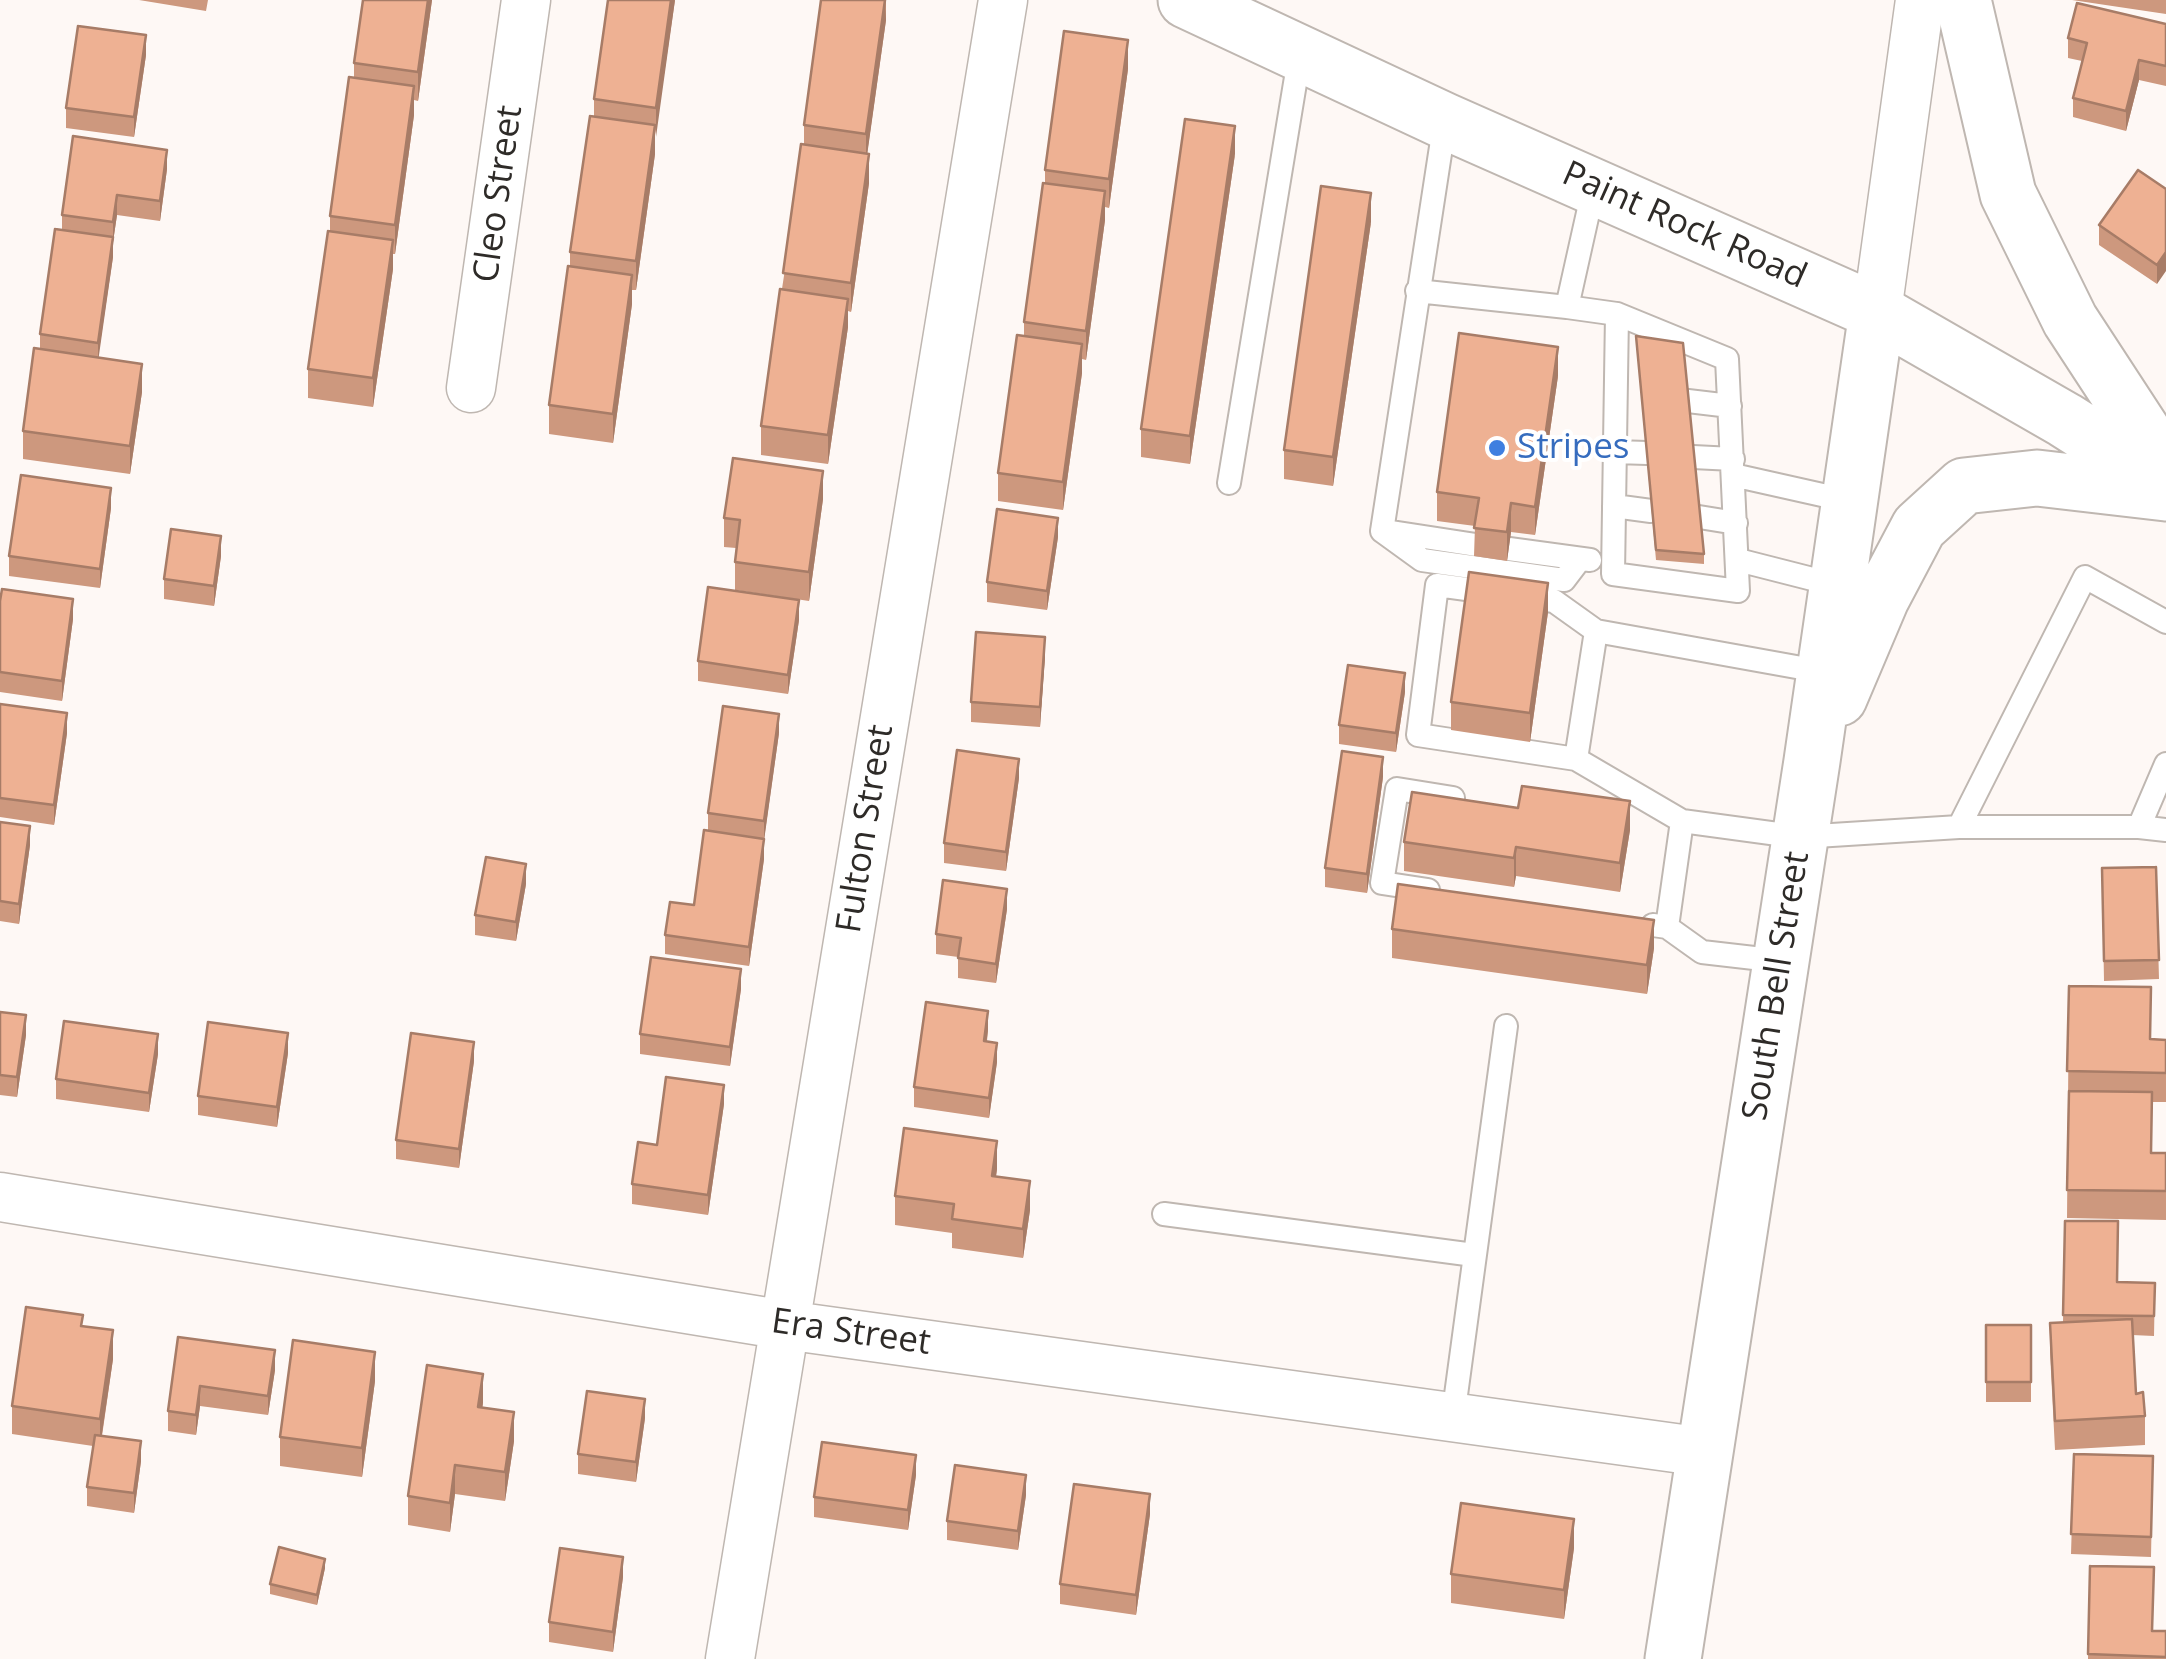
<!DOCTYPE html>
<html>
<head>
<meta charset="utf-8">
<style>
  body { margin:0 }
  canvas { display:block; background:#fef8f5 }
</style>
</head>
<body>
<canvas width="2166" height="1659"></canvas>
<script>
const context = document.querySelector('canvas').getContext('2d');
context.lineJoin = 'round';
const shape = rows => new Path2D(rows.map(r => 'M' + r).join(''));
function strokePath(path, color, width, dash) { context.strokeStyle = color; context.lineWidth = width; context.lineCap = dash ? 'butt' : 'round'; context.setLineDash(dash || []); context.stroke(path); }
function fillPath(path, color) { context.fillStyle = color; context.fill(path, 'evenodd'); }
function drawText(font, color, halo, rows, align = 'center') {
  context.font = font + ' "Open Sans",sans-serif'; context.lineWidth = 8; context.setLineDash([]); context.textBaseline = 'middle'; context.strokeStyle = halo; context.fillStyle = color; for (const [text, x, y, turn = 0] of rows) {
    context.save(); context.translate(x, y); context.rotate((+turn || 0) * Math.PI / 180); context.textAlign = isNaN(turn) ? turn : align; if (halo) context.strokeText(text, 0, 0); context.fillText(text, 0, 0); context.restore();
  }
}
const lane = shape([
  [1594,186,1567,307,1617,314,1727,359,1738,591,1613,574,1617,314],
  [1417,291,1567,307],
  [1688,401,1730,406],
  [1615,452,1647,453],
  [1693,457,1733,459],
  [1733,475,1849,501],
  [1229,483,1300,53],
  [1614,506,1651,511],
  [1699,517,1736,523],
  [1382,531,1445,121],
  [1382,531,1422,560,1564,580,1580,559],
  [1385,531,1476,545],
  [1509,549,1590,560],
  [1738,560,1836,585],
  [1576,759,1418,735,1437,585,1554,601,1596,631],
  [2166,764,2139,827,2166,830],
  [1682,821,1576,759,1596,631,1824,672],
  [1959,827,2139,827],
  [1428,890,1382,883,1397,789,1453,798],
  [1653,925,1667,927,1702,952,1780,961],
  [1667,927,1682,821,1800,837,1959,827,2085,577,2166,622],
  [1164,1214,1474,1255],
  [1453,1417,1506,1026]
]);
const street = shape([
  [1877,312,1920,0],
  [471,388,526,0],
  [0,1197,785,1325,1704,1452],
  [730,1659,1003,0]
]);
const secondary = shape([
  [1186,0,1445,121,1877,312,2065,420,2166,484],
  [1963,0,2008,194,2070,320,2166,467],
  [1839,698,1881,599,1919,527,1964,486,2037,478,2166,493],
  [1673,1659,1812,761,1877,312]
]);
const wall = shape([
  [139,0,208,0,206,11],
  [363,0,432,0,418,101,414,100,414,115,395,254,393,254,393,269,373,407,308,398,308,369,330,231,330,216,354,78,354,63],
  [675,0,655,136,655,154,636,290,632,290,632,304,613,443,549,434,549,405,570,266,570,252,594,117,594,99],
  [886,0,886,20,867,154,869,183,851,312,848,311,848,327,828,464,761,455,761,426,804,145,804,125],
  [2072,0,2166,0,2166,14],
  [2166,24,2166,86,2139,80,2126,131,2073,117,2073,98,2082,61,2068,58,2068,38],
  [146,55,134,137,66,128,66,108],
  [1128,69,1109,208,1105,207,1105,220,1086,360,1082,359,1082,373,1063,510,998,501,998,473,1024,336,1024,322,1045,183,1045,170],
  [1235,154,1190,464,1141,457,1141,429],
  [167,169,160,221,117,215,113,242,113,257,98,357,142,392,130,474,23,459,23,431,40,349,40,334,62,230,62,215],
  [2166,189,2157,284,2099,245,2099,225],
  [1371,222,1333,486,1284,479,1284,450],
  [1636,336,1704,554,1704,564,1656,560],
  [1558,376,1535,535,1511,532,1507,561,1474,556,1475,526,1437,521,1437,492],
  [823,499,809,601,735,590,735,562,736,548,724,547,724,518],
  [111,508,100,588,9,576,9,556],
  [1058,537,1047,610,987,602,987,582],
  [221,556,214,606,164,599,164,579],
  [0,601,73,619,62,701,0,692],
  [1548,612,1530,742,1451,730,1451,702],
  [799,620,788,694,698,681,698,661],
  [1045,657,1040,727,971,722,971,702],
  [1405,692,1396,752,1339,744,1339,725],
  [0,704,67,733,54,825,0,817],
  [779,733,764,839,764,859,749,966,665,954,665,935,694,905,708,831,708,813],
  [1383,777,1367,893,1325,887,1325,868],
  [1019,778,1006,871,944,863,944,843],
  [0,822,30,845,19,924,0,921],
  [1630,830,1620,892,1516,876,1514,887,1404,871,1404,842],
  [2156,867,2159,979,2104,981,2102,868],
  [526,884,516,941,475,935,475,915],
  [1007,909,996,983,958,978,958,957,936,954,936,934],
  [1392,929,1654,948,1647,994,1392,958],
  [2069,986,2151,1039,2166,1040,2166,1102,2152,1102,2151,1153,2166,1153,2166,1220,2067,1218],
  [741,989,730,1066,640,1054,640,1034],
  [0,1012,26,1035,17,1097,0,1095],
  [988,1030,987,1041,997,1062,989,1118,914,1107,914,1087],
  [288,1053,277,1127,198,1115,198,1096],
  [158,1054,149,1112,56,1099,56,1079],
  [474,1061,459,1168,396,1159,396,1140],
  [724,1104,708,1215,632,1204,632,1184,657,1145],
  [997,1169,996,1176,1030,1210,1023,1258,952,1248,952,1233,895,1225,895,1196],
  [2065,1221,2117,1282,2155,1283,2154,1336,2132,1335,2136,1394,2145,1416,2145,1445,2055,1450,2050,1352,2050,1323,2063,1322],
  [1986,1325,2031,1325,2031,1402,1986,1402],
  [83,1326,113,1359,102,1436,141,1461,134,1513,87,1506,87,1487,93,1446,12,1434,12,1406],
  [178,1337,275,1370,268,1415,200,1406,196,1435,168,1431,168,1411],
  [375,1381,362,1477,280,1466,280,1437],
  [483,1403,482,1408,514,1441,505,1501,455,1494,450,1532,408,1525,408,1496],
  [645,1418,636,1482,578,1474,578,1454],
  [2074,1454,2153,1456,2151,1557,2071,1554],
  [916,1475,908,1530,814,1517,814,1497],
  [1026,1495,1018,1550,947,1540,947,1521],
  [1150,1514,1136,1615,1060,1604,1060,1584],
  [1574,1548,1564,1619,1451,1603,1451,1574],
  [2090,1566,2153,1631,2166,1631,2166,1659,2088,1659],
  [325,1568,317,1605,270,1594,270,1584],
  [623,1577,613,1652,549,1642,549,1622]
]);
const shadedWall = shape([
  [428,0,432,0,418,101,418,72],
  [671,0,675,0,656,137,656,108],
  [885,0,886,20,866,163,866,134],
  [146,35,146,55,134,137,134,117],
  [1128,40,1128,69,1109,208,1109,179],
  [2139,60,2139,80,2126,131,2126,111],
  [414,86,414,115,395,254,395,225],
  [655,125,655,154,636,290,636,261],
  [1235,126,1235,154,1190,464,1190,436],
  [167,150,167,169,160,221,160,201],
  [869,154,869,183,851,312,851,283],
  [1105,191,1105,220,1086,360,1086,331],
  [1371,193,1371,222,1333,486,1333,457],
  [117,195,117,215,113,242,113,222],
  [113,237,113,257,98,362,98,343],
  [393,240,393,269,373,407,373,378],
  [2166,252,2166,271,2157,284,2157,265],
  [632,275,632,304,613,443,613,414],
  [848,299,848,327,828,464,828,435],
  [1082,344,1082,373,1063,510,1063,482],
  [1558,347,1558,376,1535,535,1535,507],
  [142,364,142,392,130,474,130,446],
  [823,471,823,499,809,601,809,572],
  [111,488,111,508,100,588,100,569],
  [1511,503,1511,532,1507,561,1507,532],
  [1058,518,1058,537,1047,610,1047,591],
  [221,536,221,556,214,606,214,586],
  [1548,583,1548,612,1530,742,1530,713],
  [73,599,73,619,62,701,62,681],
  [799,600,799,620,788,694,788,675],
  [1045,637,1045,657,1040,727,1040,707],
  [1405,673,1405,692,1396,752,1396,733],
  [67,713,67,733,54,825,54,805],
  [779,714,779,733,764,841,764,821],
  [1383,757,1383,777,1367,893,1367,874],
  [1019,759,1019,778,1006,871,1006,852],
  [1630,801,1630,830,1620,892,1620,863],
  [30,826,30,845,19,924,19,904],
  [764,839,764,859,749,966,749,947],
  [1516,847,1516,876,1514,887,1514,858],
  [526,864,526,884,516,941,516,922],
  [1007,889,1007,909,996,983,996,964],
  [1654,920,1654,948,1647,994,1647,965],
  [741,969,741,989,730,1066,730,1047],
  [988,1011,988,1030,984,1061,984,1041],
  [26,1015,26,1035,17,1097,17,1077],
  [288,1033,288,1053,277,1127,277,1107],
  [158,1034,158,1054,149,1112,149,1093],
  [474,1042,474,1061,459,1168,459,1149],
  [997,1043,997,1062,989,1118,989,1098],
  [724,1085,724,1104,708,1215,708,1195],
  [997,1141,997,1169,992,1205,992,1176],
  [1030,1181,1030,1210,1023,1258,1023,1229],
  [113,1330,113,1359,100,1447,100,1419],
  [275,1350,275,1370,268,1415,268,1396],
  [375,1352,375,1381,362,1477,362,1448],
  [483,1374,483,1403,478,1436,478,1407],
  [200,1386,200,1406,196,1435,196,1415],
  [645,1399,645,1418,636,1482,636,1462],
  [514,1412,514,1441,505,1501,505,1472],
  [141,1441,141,1461,134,1513,134,1493],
  [916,1455,916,1475,908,1530,908,1510],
  [455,1465,455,1494,450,1532,450,1503],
  [1026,1475,1026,1495,1018,1550,1018,1531],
  [1150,1494,1150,1514,1136,1615,1136,1595],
  [1574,1519,1574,1548,1564,1619,1564,1590],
  [623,1557,623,1577,613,1652,613,1632],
  [325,1559,325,1568,317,1605,317,1595]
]);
const building = shape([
  [363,0,428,0,418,72,354,63,363,0],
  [608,0,671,0,656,108,594,99,608,0],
  [821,0,885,0,866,134,804,125,821,0],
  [2077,3,2166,24,2166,66,2139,60,2126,111,2073,98,2087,43,2068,38,2077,3],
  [78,26,146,35,134,117,66,108,78,26],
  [1064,31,1128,40,1109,179,1045,170,1064,31],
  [349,77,414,86,395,225,330,216,349,77],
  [590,116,655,125,636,261,570,252,590,116],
  [1185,119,1235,126,1190,436,1141,429,1185,119],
  [73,136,167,150,160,201,117,195,113,222,62,215,73,136],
  [801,144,869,154,851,283,783,273,801,144],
  [2138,170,2166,189,2166,252,2157,265,2099,225,2138,170],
  [1043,183,1105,191,1086,331,1024,322,1043,183],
  [1321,186,1371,193,1333,457,1284,450,1321,186],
  [55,229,113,237,98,343,40,334,55,229],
  [328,231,393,240,373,378,308,369,328,231],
  [568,266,632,275,613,414,549,405,568,266],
  [780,289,848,299,828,435,761,426,780,289],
  [1459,333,1558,347,1535,507,1511,503,1507,532,1474,528,1479,498,1437,492,1459,333],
  [1017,335,1082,344,1063,482,998,473,1017,335],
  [1636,336,1683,343,1704,554,1656,550,1636,336],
  [34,348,142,364,130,446,23,431,34,348],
  [733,458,823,471,809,572,735,562,740,520,724,518,733,458],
  [21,475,111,488,100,569,9,556,21,475],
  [997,509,1058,518,1047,591,987,582,997,509],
  [171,529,221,536,214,586,164,579,171,529],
  [1469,572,1548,583,1530,713,1451,702,1469,572],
  [708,587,799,600,788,675,698,661,708,587],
  [2,589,73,599,62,681,0,672,0,601,2,589],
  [976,632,1045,637,1040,707,971,702,976,632],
  [1348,665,1405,673,1396,733,1339,725,1348,665],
  [0,704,67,713,54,805,0,798,0,704],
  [723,706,779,714,764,821,708,813,723,706],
  [957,750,1019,759,1006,852,944,843,957,750],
  [1342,751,1383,757,1367,874,1325,868,1342,751],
  [1522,786,1630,801,1620,863,1516,847,1514,858,1404,842,1412,792,1518,808,1522,786],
  [0,822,30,826,19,904,0,901,0,822],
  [704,830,764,839,749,947,665,935,670,902,694,905,704,830],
  [486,857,526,864,516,922,475,915,486,857],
  [2156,867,2159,960,2104,961,2102,868,2156,867],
  [943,880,1007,889,996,964,958,958,961,938,936,934,943,880],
  [1398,884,1654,920,1647,965,1392,929,1398,884],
  [651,957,741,969,730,1047,640,1034,651,957],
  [2069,986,2151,987,2150,1039,2166,1040,2166,1073,2067,1071,2069,986],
  [926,1002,988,1011,984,1041,997,1043,989,1098,914,1087,926,1002],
  [0,1012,26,1015,17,1077,0,1075,0,1012],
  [64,1021,158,1034,149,1093,56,1079,64,1021],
  [208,1022,288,1033,277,1107,198,1096,208,1022],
  [411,1033,474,1042,459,1149,396,1140,411,1033],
  [666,1077,724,1085,708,1195,632,1184,638,1142,657,1145,666,1077],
  [2069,1091,2152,1092,2151,1153,2166,1153,2166,1191,2067,1190,2069,1091],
  [904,1128,997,1141,992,1176,1030,1181,1023,1229,952,1219,954,1204,895,1196,904,1128],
  [2065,1221,2118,1221,2117,1282,2155,1283,2154,1316,2063,1315,2065,1221],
  [26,1307,83,1315,81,1326,113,1330,100,1419,12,1406,26,1307],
  [2132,1319,2136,1394,2143,1392,2145,1416,2055,1421,2050,1323,2132,1319],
  [1986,1325,2031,1325,2031,1382,1986,1382,1986,1325],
  [178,1337,275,1350,268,1396,200,1386,196,1415,168,1411,178,1337],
  [293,1340,375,1352,362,1448,280,1437,293,1340],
  [427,1365,483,1374,478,1407,514,1412,505,1472,455,1465,450,1503,408,1496,427,1365],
  [587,1391,645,1399,636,1462,578,1454,587,1391],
  [95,1435,141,1441,134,1493,87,1487,95,1435],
  [822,1442,916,1455,908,1510,814,1497,822,1442],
  [2074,1454,2153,1456,2151,1537,2071,1534,2074,1454],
  [955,1465,1026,1475,1018,1531,947,1521,955,1465],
  [1074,1484,1150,1494,1136,1595,1060,1584,1074,1484],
  [1461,1503,1574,1519,1564,1590,1451,1574,1461,1503],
  [279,1547,325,1559,317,1595,270,1584,279,1547],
  [560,1548,623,1557,613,1632,549,1622,560,1548],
  [2090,1566,2154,1567,2152,1631,2166,1631,2166,1657,2088,1654,2090,1566]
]);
const markers = [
  [1497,448,10,"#3f7fe0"]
];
const streetNames = [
  ["Cleo Street",499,194,-82],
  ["Paint Rock Road",1684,226,24],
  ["Fulton Street",866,829,-81],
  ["South Bell Street",1777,986,-81],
  ["Era Street",851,1333,8]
];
const shopNames = [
  ["Stripes",1517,448]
];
strokePath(lane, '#bfb7b1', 26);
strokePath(street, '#bfb7b1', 51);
strokePath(secondary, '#bfb7b1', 59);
strokePath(lane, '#fff', 22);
strokePath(street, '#fff', 48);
strokePath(secondary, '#fff', 55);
fillPath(wall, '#cd987e');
fillPath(shadedWall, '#a77c67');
fillPath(building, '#eeb193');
strokePath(building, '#a77c67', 2.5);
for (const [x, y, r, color] of markers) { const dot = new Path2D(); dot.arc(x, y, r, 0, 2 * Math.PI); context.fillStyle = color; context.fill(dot); strokePath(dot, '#fff', 4); }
drawText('35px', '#2e2b28', '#fff', streetNames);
drawText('35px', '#366cbe', '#fff', shopNames, 'left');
</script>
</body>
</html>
